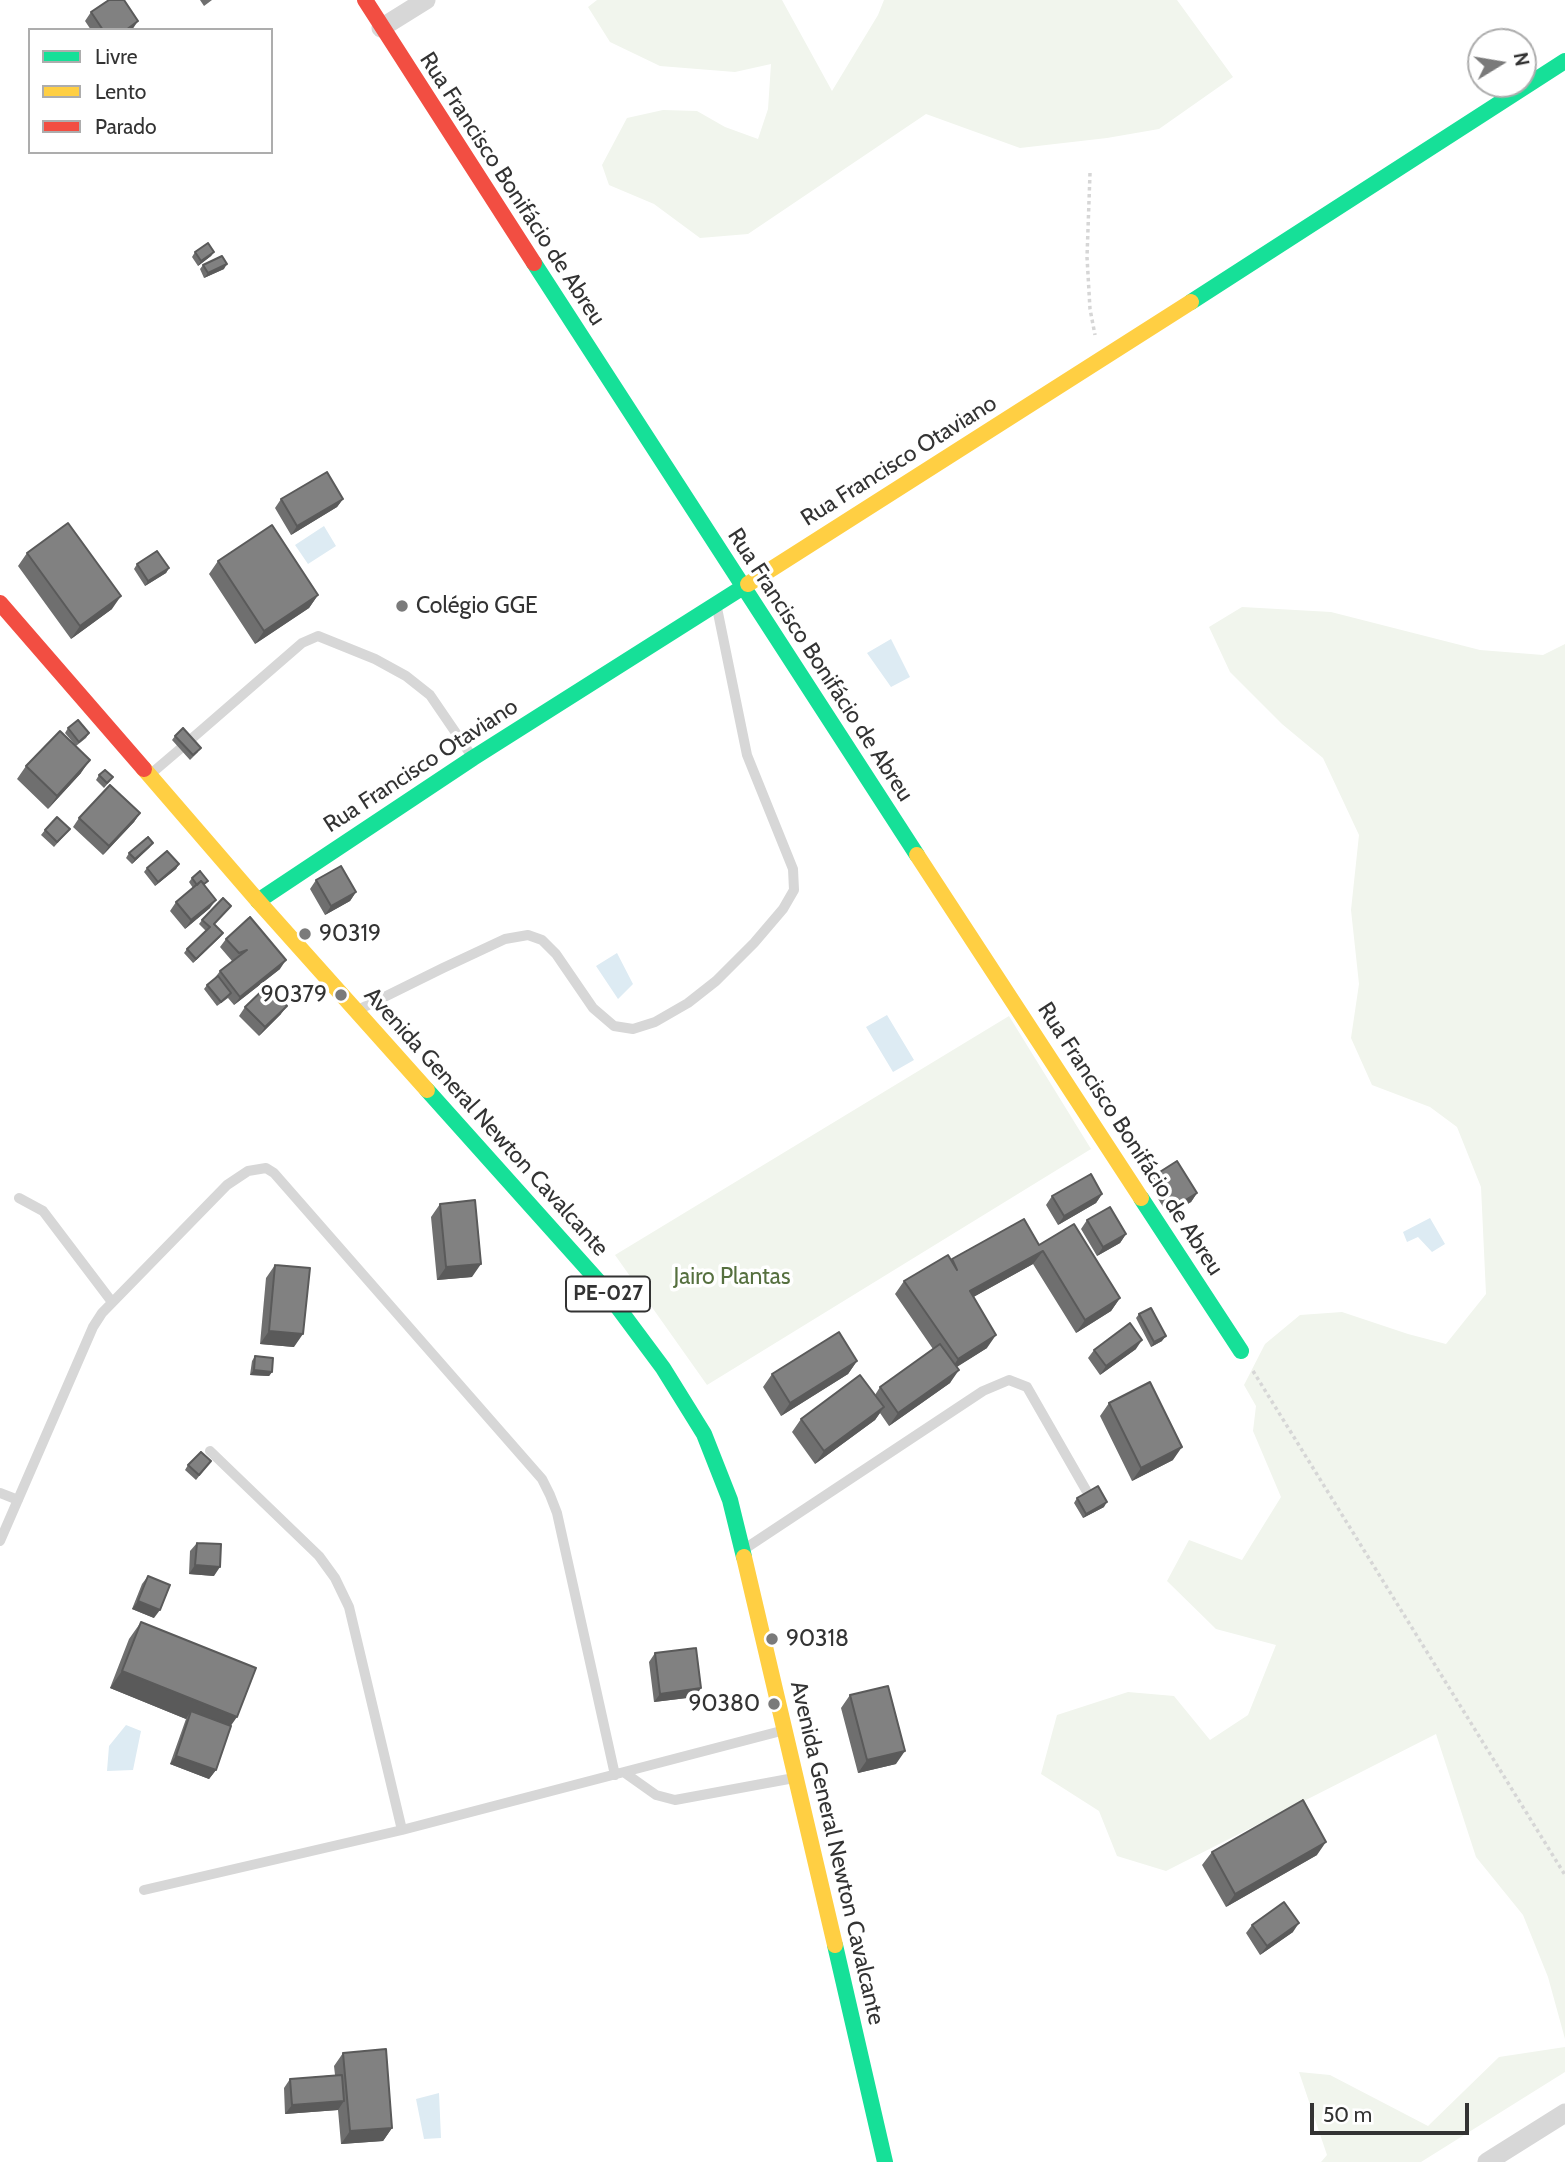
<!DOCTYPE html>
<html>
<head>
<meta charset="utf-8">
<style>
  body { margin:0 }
  #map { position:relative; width:1565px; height:2162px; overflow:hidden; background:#fff; font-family:Cabin,sans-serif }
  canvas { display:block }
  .legend { position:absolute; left:28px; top:28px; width:245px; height:126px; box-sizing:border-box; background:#fff; border:2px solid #adadad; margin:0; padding:9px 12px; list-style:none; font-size:21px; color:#333 }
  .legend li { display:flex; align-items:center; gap:14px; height:35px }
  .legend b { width:35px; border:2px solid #adadad }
  .north { position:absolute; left:1467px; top:28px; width:70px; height:70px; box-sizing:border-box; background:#fff; border:2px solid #adadad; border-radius:50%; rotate:79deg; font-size:19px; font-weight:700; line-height:28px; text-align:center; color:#333 }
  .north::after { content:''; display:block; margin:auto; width:24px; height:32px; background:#7a7a7a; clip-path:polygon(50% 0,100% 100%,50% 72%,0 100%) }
  .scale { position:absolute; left:1310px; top:2103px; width:159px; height:32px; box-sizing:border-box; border:4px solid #333; border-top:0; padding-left:9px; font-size:21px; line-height:24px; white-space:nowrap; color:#333; -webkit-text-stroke:5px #fff; paint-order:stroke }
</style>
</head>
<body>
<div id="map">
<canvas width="1565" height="2162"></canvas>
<ul class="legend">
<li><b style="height:9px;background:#16e098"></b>Livre</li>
<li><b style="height:9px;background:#ffcf43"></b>Lento</li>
<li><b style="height:9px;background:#f24e42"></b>Parado</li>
</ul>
<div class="north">N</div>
<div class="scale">50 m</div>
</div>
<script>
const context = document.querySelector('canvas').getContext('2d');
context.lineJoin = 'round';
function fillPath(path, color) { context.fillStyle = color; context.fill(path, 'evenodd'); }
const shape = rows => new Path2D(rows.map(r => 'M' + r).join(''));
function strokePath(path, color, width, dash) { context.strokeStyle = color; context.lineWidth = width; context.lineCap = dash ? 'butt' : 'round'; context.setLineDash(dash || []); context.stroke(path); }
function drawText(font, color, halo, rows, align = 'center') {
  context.font = font + ' Cabin,sans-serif'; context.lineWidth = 7; context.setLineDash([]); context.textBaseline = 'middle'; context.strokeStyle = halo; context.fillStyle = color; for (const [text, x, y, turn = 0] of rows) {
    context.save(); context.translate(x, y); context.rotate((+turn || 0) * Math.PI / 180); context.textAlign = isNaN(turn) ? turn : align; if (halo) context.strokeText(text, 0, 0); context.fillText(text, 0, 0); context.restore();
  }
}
const green = shape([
  [597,0,782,0,832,91,878,15,884,0,1177,0,1233,77,1159,129,1107,138,1020,148,926,114,748,234,700,238,654,204,609,185,602,165,627,118,663,110,697,111,725,127,758,139,768,109,771,64,735,72,660,66,610,42,588,7],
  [1242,607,1331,612,1480,650,1543,655,1565,644,1565,2039,1548,1977,1523,1915,1476,1857,1436,1734,1166,1871,1117,1856,1099,1811,1041,1774,1057,1715,1128,1692,1174,1696,1210,1740,1248,1715,1276,1645,1216,1629,1167,1581,1189,1540,1242,1560,1281,1497,1253,1431,1256,1406,1244,1385,1265,1344,1300,1315,1342,1312,1408,1334,1446,1344,1486,1294,1481,1187,1457,1127,1430,1107,1372,1085,1351,1038,1359,984,1351,910,1359,835,1323,758,1282,724,1230,672,1209,627],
  [1009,1016,1091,1149,707,1385,615,1255],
  [1565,2047,1565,2072,1421,2162,1321,2162,1327,2155,1299,2072,1330,2075,1428,2126,1499,2057]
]);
const water = shape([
  [324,526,336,546,308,564,295,545],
  [891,639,910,677,891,687,867,653],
  [617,953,633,984,618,999,596,966],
  [887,1015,914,1060,893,1072,866,1027],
  [1430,1218,1445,1244,1432,1252,1418,1237,1407,1242,1403,1232],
  [126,1725,141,1731,133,1770,107,1771,109,1746],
  [439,2093,441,2138,424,2139,416,2099]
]);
const path = shape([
  [1090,173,1087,257,1090,309,1095,335],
  [1253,1371,1565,1875]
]);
const lane = shape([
  [189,741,302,643,318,636,375,659,406,676,430,695,471,755],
  [153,772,180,749],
  [360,1009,443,968,505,939,528,935,542,940,556,954,593,1008,614,1026,633,1029,655,1022,688,1003,716,981,754,943,783,909,794,890,793,869,747,755,717,608],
  [19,1198,43,1211,112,1302],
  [210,1451,319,1556,335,1578,349,1607,402,1830,781,1731],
  [0,1493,18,1500],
  [0,1541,93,1327,102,1313,227,1185,248,1171,266,1168,274,1173,542,1479,550,1495,557,1513,615,1775],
  [746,1548,983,1391,1009,1380,1027,1387,1086,1490],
  [625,1773,656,1795,675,1800,794,1778],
  [144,1890,402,1830]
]);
const street = shape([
  [381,28,426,0],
  [1487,2162,1565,2113]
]);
const fast = shape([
  [534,263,917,855],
  [1191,302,1565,61],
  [258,901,473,758,748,584],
  [427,1090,599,1282,663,1368,704,1434,730,1500,744,1557],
  [1141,1198,1241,1351],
  [835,1945,885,2162]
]);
const slow = shape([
  [748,584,1191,302],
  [144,769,258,901,427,1090],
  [917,855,1141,1198],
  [744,1557,835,1945]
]);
const jam = shape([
  [365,0,534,263],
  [0,603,144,769]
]);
const wall = shape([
  [200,0,212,0,204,6],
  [91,12,132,30,91,30,85,21],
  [195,252,214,252,211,256,198,266,192,257],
  [203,265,224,269,204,278,200,269],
  [281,499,343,499,337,507,291,535,275,508],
  [27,553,112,609,71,639,18,566],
  [218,561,318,595,309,608,255,644,209,574],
  [137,564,169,568,166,573,145,586,134,569],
  [68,728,89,733,86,738,76,746,65,733],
  [175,736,198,752,190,760,172,740],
  [26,766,81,773,48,809,17,779],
  [99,775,110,781,104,788,96,780],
  [140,813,134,822,103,855,73,827,79,818],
  [70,829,54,847,41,835,45,830],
  [150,847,132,864,126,858,129,853],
  [179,864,176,869,155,886,144,872,147,868],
  [192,878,205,885,210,908,185,929,170,911,176,902,193,888,189,882],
  [316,880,356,892,350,901,325,915,310,889],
  [231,906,214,924,220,937,193,963,184,953,187,949,206,931,199,924,202,920],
  [226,939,280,969,234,1005,228,998,217,1006,204,989,207,985,214,979,220,971,232,961,220,947],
  [245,1007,281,1014,259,1036,239,1016],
  [1155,1175,1197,1193,1191,1202,1168,1215,1149,1184],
  [1102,1194,1096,1203,1058,1225,1046,1205,1052,1196],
  [440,1204,472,1277,437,1280,431,1217],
  [1087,1220,1126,1234,1120,1243,1097,1256,1081,1229],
  [1039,1245,1120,1298,1111,1311,1076,1333,1033,1264,973,1297,987,1348,956,1367,950,1383,889,1426,880,1413,875,1420,815,1464,792,1432,801,1419,875,1395,880,1387,933,1349,895,1294,904,1281,951,1260,952,1259],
  [275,1265,294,1347,260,1344,266,1278],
  [1139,1314,1162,1341,1151,1347,1136,1318],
  [1136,1349,1100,1375,1088,1358,1094,1350],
  [255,1356,272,1372,269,1376,250,1375,252,1361],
  [857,1361,848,1374,781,1416,763,1387,772,1374],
  [1109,1403,1173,1460,1132,1481,1100,1416],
  [211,1461,196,1480,185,1470,188,1465],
  [1077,1498,1104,1507,1083,1518,1074,1503],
  [197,1543,214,1576,189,1574,190,1551],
  [148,1576,154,1618,132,1609,142,1584],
  [141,1622,231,1726,216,1770,209,1779,170,1764,186,1719,110,1688,129,1639],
  [655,1653,695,1697,654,1702,649,1662],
  [850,1695,896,1764,858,1773,841,1708],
  [1212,1852,1317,1855,1226,1907,1202,1865],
  [1252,1925,1293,1932,1260,1955,1246,1933],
  [343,2053,392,2128,383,2141,341,2144,338,2110,285,2114,284,2088,290,2079,335,2075,334,2066]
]);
const shadedWall = shape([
  [138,21,132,30,126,30],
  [214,252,211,256,198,266,201,261],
  [227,264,224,269,204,278,208,273],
  [343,499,337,507,291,535,297,526],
  [169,568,166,573,145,586,148,581],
  [318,595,309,608,255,644,264,631],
  [121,596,112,609,71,639,80,626],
  [90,760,81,773,48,809,57,796],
  [140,813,134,822,103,855,109,846],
  [153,843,150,847,132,864,135,859],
  [179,864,176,869,155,886,158,882],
  [356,892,350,901,325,915,331,906],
  [216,900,210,908,185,929,191,920],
  [223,933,220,937,193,963,196,959],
  [286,960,280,969,234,1005,240,997],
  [287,1006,281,1014,259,1036,265,1027],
  [1197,1193,1191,1202,1168,1215,1174,1207],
  [1102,1194,1096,1203,1058,1225,1064,1216],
  [1126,1234,1120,1243,1097,1256,1103,1247],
  [1043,1251,1033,1264,961,1304,970,1291],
  [481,1264,472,1277,437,1280,446,1267],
  [1120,1298,1111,1311,1076,1333,1085,1320],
  [269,1331,303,1334,294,1347,260,1344],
  [996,1335,987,1348,949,1372,958,1359],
  [1166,1336,1162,1341,1151,1347,1154,1342],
  [1142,1340,1136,1349,1100,1375,1106,1366],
  [857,1361,848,1374,781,1416,790,1403],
  [254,1370,272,1372,269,1376,250,1375],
  [959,1370,950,1383,889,1426,898,1413],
  [884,1407,875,1420,815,1464,824,1451],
  [1182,1447,1173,1460,1132,1481,1141,1468],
  [1107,1502,1104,1507,1083,1518,1086,1514],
  [195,1565,220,1567,214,1576,189,1574],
  [138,1601,160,1610,154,1618,132,1609],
  [122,1671,237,1717,225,1734,191,1711,186,1719,110,1688],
  [701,1688,695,1697,654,1702,660,1694],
  [905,1751,896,1764,858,1773,867,1760],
  [176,1756,216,1770,209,1779,170,1764],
  [1326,1842,1317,1855,1226,1907,1235,1894],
  [1299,1923,1293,1932,1260,1955,1267,1946],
  [344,2101,338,2110,285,2114,292,2105],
  [392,2128,383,2141,341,2144,350,2131]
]);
const building = shape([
  [109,0,124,0,138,21,126,30,103,30,91,12,109,0],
  [208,243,214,252,201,261,195,252,208,243],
  [222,256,227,264,208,273,203,265,222,256],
  [327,472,343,499,297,526,281,499,327,472],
  [68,523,121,596,80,626,27,553,68,523],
  [272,525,318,595,264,631,218,561,272,525],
  [157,551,169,568,148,581,137,564,157,551],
  [78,720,89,733,79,742,68,728,78,720],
  [183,728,201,748,193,755,175,736,183,728],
  [60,731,90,760,57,796,26,766,60,731],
  [105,770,113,777,107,783,99,775,105,770],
  [110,785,140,813,109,846,79,818,110,785],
  [57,817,70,829,57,842,45,830,57,817],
  [148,837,153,843,135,859,129,853,148,837],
  [167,851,179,864,158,882,147,868,167,851],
  [341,866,356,892,331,906,316,880,341,866],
  [200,871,208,881,204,884,201,881,197,885,192,878,200,871],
  [201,881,216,900,191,920,176,902,201,881],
  [223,898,231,906,214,924,223,933,196,959,187,949,210,927,202,920,223,898],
  [250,917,286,960,240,997,220,971,247,950,239,953,226,939,250,917],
  [218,976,231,993,221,1002,207,985,218,976],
  [268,985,287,1006,265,1027,245,1007,268,985],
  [1177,1161,1197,1193,1174,1207,1155,1175,1177,1161],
  [1091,1174,1102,1194,1064,1216,1052,1196,1091,1174],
  [475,1200,481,1264,446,1267,440,1204,475,1200],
  [1110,1207,1126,1234,1103,1247,1087,1220,1110,1207],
  [1024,1219,1039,1245,1074,1224,1120,1298,1085,1320,1043,1251,970,1291,996,1335,958,1359,904,1281,948,1255,957,1270,952,1259,1024,1219],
  [275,1265,310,1268,303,1334,269,1331,275,1265],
  [1151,1308,1166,1336,1154,1342,1139,1314,1151,1308],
  [1130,1323,1142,1340,1106,1366,1094,1350,1130,1323],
  [839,1332,857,1361,790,1403,772,1374,839,1332],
  [940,1344,959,1370,898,1413,880,1387,940,1344],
  [255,1356,273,1358,272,1372,254,1370,255,1356],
  [860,1375,884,1407,824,1451,801,1419,860,1375],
  [1150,1382,1182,1447,1141,1468,1109,1403,1150,1382],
  [201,1452,211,1461,199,1475,188,1465,201,1452],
  [1098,1486,1107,1502,1086,1514,1077,1498,1098,1486],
  [197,1543,221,1544,220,1567,195,1565,197,1543],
  [148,1576,170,1585,160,1610,138,1601,148,1576],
  [141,1622,256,1668,237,1717,122,1671,141,1622],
  [696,1648,701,1688,660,1694,655,1653,696,1648],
  [888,1686,905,1751,867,1760,850,1695,888,1686],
  [191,1711,231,1726,216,1770,176,1756,191,1711],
  [1303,1800,1326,1842,1235,1894,1212,1852,1303,1800],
  [1284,1902,1299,1923,1267,1946,1252,1925,1284,1902],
  [386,2049,392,2128,350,2131,343,2053,386,2049],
  [342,2075,344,2101,292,2105,290,2079,342,2075]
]);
const markers = [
  [402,606,7,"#7a7a7a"],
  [305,934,7,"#7a7a7a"],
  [341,995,7,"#7a7a7a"],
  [772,1639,7,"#7a7a7a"],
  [774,1704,7,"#7a7a7a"]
];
const shields = [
  [608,1294,84]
];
const shieldNames = [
  ["PE-027",608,1294]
];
const streetNames = [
  ["Rua Francisco Bonifácio de Abreu",512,189,57],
  ["Rua Francisco Otaviano",899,461,-32],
  ["Rua Francisco Bonifácio de Abreu",820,665,57],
  ["Rua Francisco Otaviano",421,766,-33],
  ["Avenida General Newton Cavalcante",486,1122,48],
  ["Rua Francisco Bonifácio de Abreu",1130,1139,57],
  ["Avenida General Newton Cavalcante",837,1853,77]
];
const poiNames = [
  ["Colégio GGE",416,606],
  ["90319",319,934],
  ["90379",327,995,"right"],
  ["90318",786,1639],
  ["90380",760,1704,"right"]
];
const parkNames = [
  ["Jairo Plantas",732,1277]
];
fillPath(green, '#f1f5ed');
fillPath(water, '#ddebf3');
strokePath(path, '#d6d6d6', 3.5, [3.5, 3.5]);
strokePath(lane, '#d7d7d7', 10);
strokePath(street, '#d7d7d7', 19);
strokePath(fast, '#16e098', 16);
strokePath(slow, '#ffcf43', 16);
strokePath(jam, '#f24e42', 16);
fillPath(wall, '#6f6f6f');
fillPath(shadedWall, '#5a5a5a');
fillPath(building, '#818181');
strokePath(building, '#5a5a5a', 2);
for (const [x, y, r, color] of markers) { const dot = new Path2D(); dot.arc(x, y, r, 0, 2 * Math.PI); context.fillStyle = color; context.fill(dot); strokePath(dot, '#fff', 2.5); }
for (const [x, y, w] of shields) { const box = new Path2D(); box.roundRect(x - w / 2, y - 17.5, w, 35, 5); context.fillStyle = '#fff'; context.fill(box); strokePath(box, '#333', 2); }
drawText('bold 21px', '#333', null, shieldNames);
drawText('23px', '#333', '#fff', streetNames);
drawText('23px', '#333', '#fff', poiNames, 'left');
drawText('23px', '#56703f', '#fff', parkNames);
</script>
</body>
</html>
